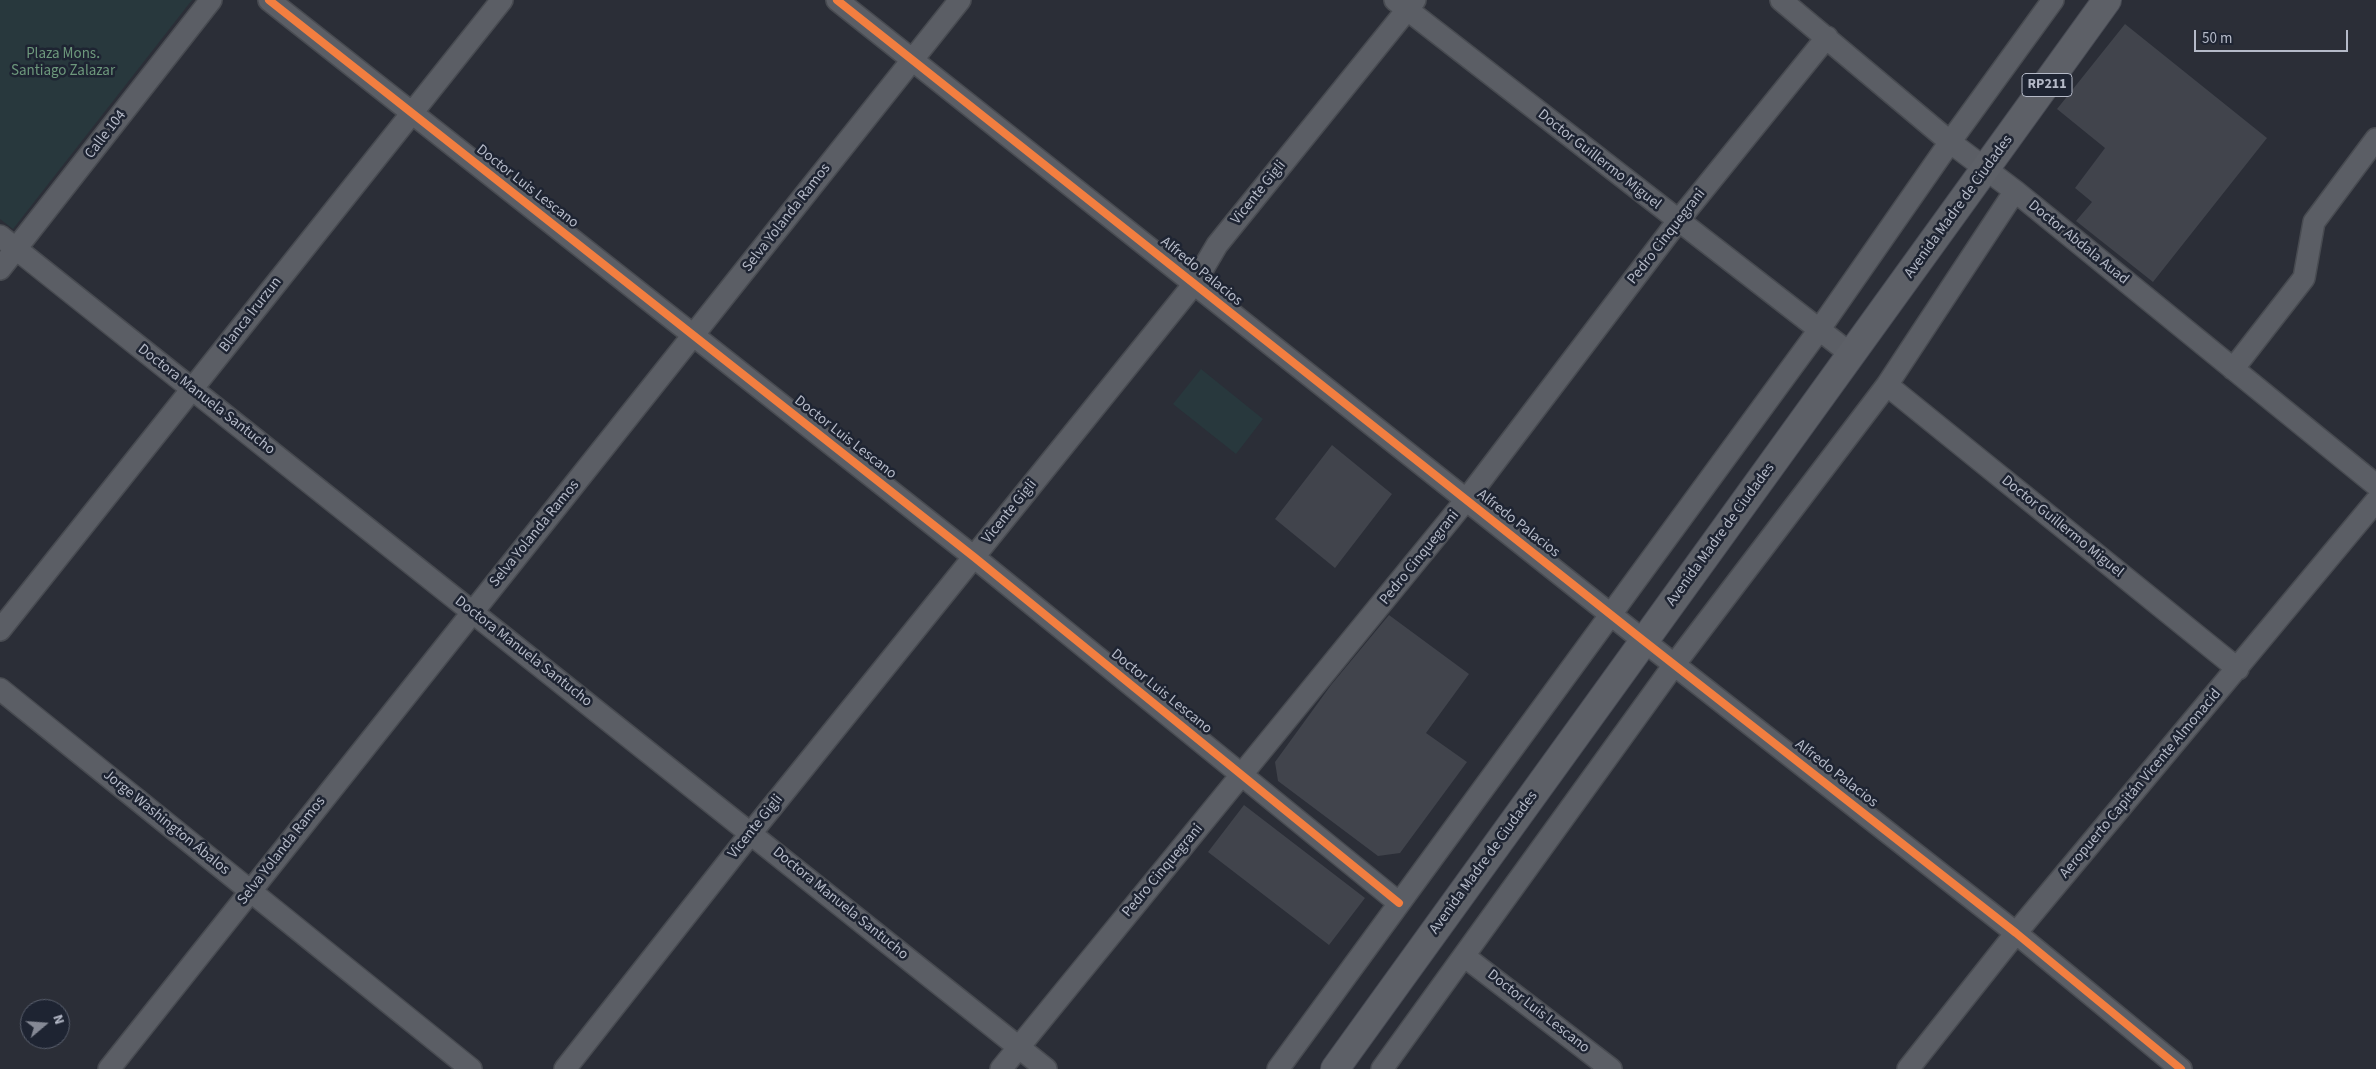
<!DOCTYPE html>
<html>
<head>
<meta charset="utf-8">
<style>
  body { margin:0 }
  #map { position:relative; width:2376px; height:1069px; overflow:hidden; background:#2b2e37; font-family:"Source Sans 3",sans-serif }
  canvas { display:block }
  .north { position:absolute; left:20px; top:999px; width:50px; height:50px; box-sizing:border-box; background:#1e2432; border:1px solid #5a606e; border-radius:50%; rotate:72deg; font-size:14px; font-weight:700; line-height:20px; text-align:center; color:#b5bac8 }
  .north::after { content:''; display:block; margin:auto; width:18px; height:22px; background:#858995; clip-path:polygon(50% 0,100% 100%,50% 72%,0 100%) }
  .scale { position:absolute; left:2194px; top:30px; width:154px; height:22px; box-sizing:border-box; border:2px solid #b5bac8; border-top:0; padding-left:6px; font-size:15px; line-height:18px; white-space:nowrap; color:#b5bac8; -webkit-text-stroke:4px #1e2432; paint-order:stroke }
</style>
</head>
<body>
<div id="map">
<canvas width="2376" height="1069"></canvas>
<div class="north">N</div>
<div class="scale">50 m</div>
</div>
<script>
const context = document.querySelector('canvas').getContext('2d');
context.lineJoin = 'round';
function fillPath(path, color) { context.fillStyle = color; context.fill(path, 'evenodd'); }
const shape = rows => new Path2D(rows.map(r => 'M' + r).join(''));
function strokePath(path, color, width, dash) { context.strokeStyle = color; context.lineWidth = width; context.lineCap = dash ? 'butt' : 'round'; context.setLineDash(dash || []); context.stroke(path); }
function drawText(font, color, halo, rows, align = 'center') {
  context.font = font + ' "Source Sans 3",sans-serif'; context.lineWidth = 5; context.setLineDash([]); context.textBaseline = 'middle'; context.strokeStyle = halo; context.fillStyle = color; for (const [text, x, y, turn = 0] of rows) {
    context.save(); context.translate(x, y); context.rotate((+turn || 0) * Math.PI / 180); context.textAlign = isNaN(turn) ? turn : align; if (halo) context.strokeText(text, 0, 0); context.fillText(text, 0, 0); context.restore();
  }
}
const green = shape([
  [0,0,192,0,13,229,0,219],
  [1201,369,1263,419,1236,454,1173,404]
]);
const building = shape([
  [2125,24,2267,138,2153,282,2076,221,2092,202,2075,188,2105,148,2057,109],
  [1332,445,1392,494,1335,568,1275,519],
  [1389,615,1469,674,1426,733,1467,762,1400,853,1378,856,1278,781,1275,762,1331,685],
  [1244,805,1365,898,1329,945,1208,852]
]);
const minor = shape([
  [269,0,974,557,1399,903],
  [837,0,1644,641,2016,933,2181,1069],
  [1395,0,1852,355],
  [1781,0,1950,142,2015,191,2376,485],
  [0,236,1046,1069],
  [0,269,211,0],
  [2233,369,2304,278,2314,222,2376,139],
  [1887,385,2238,669],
  [0,630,502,0],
  [0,689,471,1069],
  [1464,956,1611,1069],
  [109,1069,960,0],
  [565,1069,751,833,1194,284,1217,245,1415,0],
  [1001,1069,1466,500,1678,221,1827,37],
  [1278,1069,1819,330,1950,142,2053,0],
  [1382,1069,1674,665,1887,385,2015,191],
  [1908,1069,2016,933,2376,501]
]);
const major = shape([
  [1335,1069,2107,0]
]);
const cycleway = shape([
  [269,0,974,557,1399,903],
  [837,0,1644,641,2016,933,2181,1069]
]);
const shields = [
  [2047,85,50]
];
const shieldNames = [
  ["RP211",2047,85]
];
const parkNames = [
  ["Plaza Mons.",63,55],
  ["Santiago Zalazar",63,72]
];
const streetNames = [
  ["Calle 104",106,135,-52],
  ["Doctor Guillermo Miguel",1599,160,38],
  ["Doctor Luis Lescano",527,187,38],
  ["Vicente Gigli",1259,193,-51],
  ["Avenida Madre de Ciudades",1959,207,-54],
  ["Selva Yolanda Ramos",787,218,-52],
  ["Pedro Cinquegrani",1667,237,-52],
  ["Doctor Abdala Auad",2078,243,39],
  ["Alfredo Palacios",1201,272,39],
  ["Blanca Irurzun",251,315,-52],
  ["Doctora Manuela Santucho",206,400,38],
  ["Doctor Luis Lescano",845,438,38],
  ["Vicente Gigli",1010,512,-51],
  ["Alfredo Palacios",1518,524,38],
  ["Doctor Guillermo Miguel",2062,527,39],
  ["Selva Yolanda Ramos",535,534,-51],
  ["Avenida Madre de Ciudades",1721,535,-54],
  ["Pedro Cinquegrani",1420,558,-51],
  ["Doctora Manuela Santucho",523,652,38],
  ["Doctor Luis Lescano",1161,692,39],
  ["Alfredo Palacios",1836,774,38],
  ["Aeropuerto Capitán Vicente Almonacid",2141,784,-50],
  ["Jorge Washington Ábalos",166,823,39],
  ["Vicente Gigli",756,827,-51],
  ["Selva Yolanda Ramos",282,851,-52],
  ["Avenida Madre de Ciudades",1484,863,-54],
  ["Pedro Cinquegrani",1163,871,-50],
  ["Doctora Manuela Santucho",840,904,39],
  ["Doctor Luis Lescano",1538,1012,38]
];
fillPath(green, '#28383d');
fillPath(building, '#41444c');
strokePath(minor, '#484b51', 24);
strokePath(major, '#484b54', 30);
strokePath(minor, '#5b5e65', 21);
strokePath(major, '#5d6067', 28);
strokePath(cycleway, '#f27e40', 8);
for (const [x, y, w] of shields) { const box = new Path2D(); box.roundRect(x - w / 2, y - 11.5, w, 23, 4); context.fillStyle = '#1e2432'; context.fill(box); strokePath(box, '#b5bac8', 1); }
drawText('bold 14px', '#b5bac8', null, shieldNames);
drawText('15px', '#6d987c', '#1e2432', parkNames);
drawText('15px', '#b5bac8', '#1e2432', streetNames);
</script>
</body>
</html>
